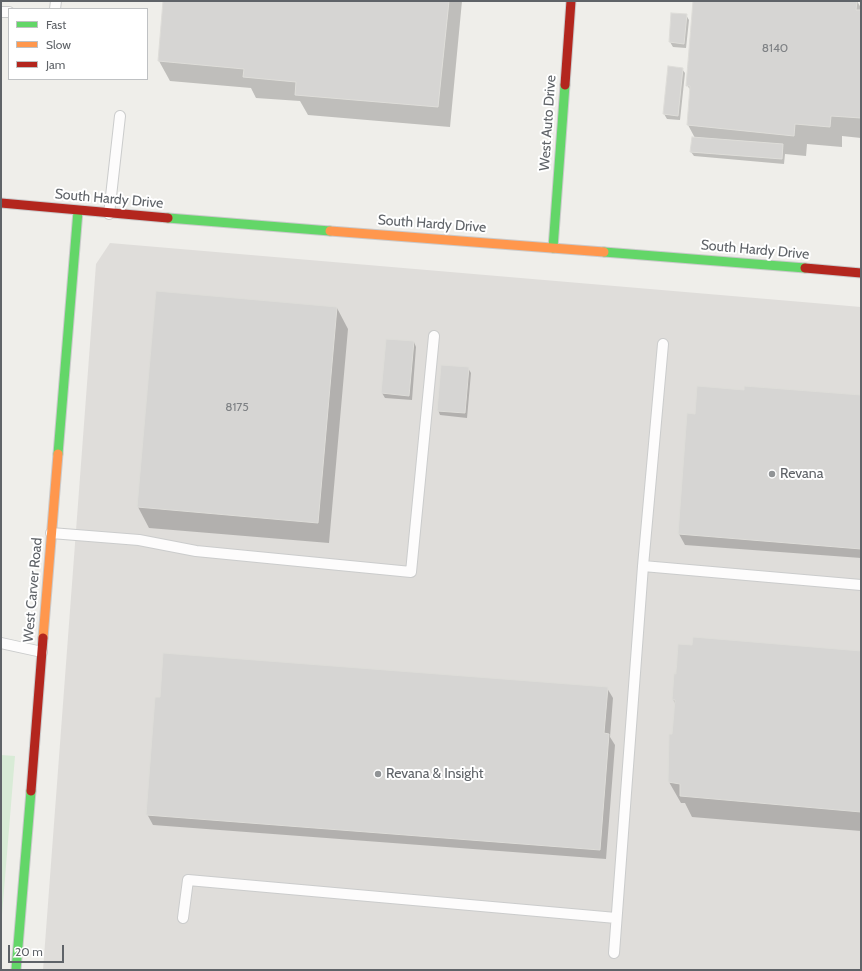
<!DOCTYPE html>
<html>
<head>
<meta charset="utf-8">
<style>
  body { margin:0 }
  #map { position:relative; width:862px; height:971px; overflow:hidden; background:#efeeea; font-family:Cabin,sans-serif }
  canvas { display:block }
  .frame { position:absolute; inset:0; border:2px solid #5f6368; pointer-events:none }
  .legend { position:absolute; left:8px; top:8px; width:140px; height:72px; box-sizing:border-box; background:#fff; border:1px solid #bfc1c3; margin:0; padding:5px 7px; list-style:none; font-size:12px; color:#5f6368 }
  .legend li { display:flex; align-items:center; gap:8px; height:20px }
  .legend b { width:20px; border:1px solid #bfc1c3 }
  .scale { position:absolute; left:8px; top:945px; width:56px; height:18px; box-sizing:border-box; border:2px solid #5f6368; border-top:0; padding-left:5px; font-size:12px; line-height:14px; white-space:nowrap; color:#5f6368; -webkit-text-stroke:3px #fff; paint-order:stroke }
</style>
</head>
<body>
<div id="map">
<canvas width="862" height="971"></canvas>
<div class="frame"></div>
<ul class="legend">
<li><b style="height:5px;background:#63d668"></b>Fast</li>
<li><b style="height:5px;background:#ff974d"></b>Slow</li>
<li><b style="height:5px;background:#b3261e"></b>Jam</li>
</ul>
<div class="scale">20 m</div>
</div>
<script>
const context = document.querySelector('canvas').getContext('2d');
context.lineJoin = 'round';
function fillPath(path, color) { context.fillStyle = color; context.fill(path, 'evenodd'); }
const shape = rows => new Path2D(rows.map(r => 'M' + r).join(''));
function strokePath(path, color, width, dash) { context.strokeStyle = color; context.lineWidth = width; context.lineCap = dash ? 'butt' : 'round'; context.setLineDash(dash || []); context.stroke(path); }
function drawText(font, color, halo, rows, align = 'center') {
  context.font = font + ' Cabin,sans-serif'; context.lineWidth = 4; context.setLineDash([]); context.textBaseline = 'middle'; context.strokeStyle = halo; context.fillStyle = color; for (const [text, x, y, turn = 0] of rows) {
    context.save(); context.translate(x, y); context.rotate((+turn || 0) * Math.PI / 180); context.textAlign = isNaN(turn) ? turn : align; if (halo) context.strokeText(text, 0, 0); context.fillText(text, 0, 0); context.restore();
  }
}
const industrial = shape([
  [110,243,861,307,861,970,43,970,96,264]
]);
const green = shape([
  [1,755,15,756,1,927]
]);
const shadow = shape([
  [164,1,462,1,450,127,308,115,300,101,256,98,251,88,170,81,159,61],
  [694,1,857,1,861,8,861,138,842,136,842,147,807,144,806,156,785,154,784,164,694,156,691,152,695,138,688,125,691,91,687,85],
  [686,15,689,20,686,48,673,47,670,42],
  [682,69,685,73,680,120,667,119,664,114],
  [156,293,337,308,348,329,329,543,149,528,138,507],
  [387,340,414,342,416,347,412,400,385,398,382,393],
  [468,368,471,373,467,418,440,415,438,410],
  [745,391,861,396,861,558,685,545,679,534,688,414,696,415],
  [679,645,861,652,861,831,692,817,685,803,681,803,669,782,670,735,673,735,675,704,673,699],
  [607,688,613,698,610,737,615,745,606,859,153,825,147,814]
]);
const building = shape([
  [163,1,449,1,438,107,295,95,296,82,243,77,244,69,158,61,163,1],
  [693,1,857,1,856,10,861,10,861,118,831,116,830,127,795,124,794,136,687,125,690,86,686,86,693,1],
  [671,13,687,14,684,44,669,42,671,13],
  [668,66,683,68,678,116,663,114,668,66],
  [692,137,783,144,782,159,690,152,692,137],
  [156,291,337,307,318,523,137,507,156,291],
  [386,339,414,341,409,396,381,393,386,339],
  [441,365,469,367,465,413,437,411,441,365],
  [697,386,744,390,744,386,861,395,861,549,678,534,687,413,695,414,697,386],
  [693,637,861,651,861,812,680,796,680,784,668,782,669,734,672,734,675,700,672,700,674,673,676,674,678,644,692,645,693,637],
  [163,653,608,687,604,733,609,734,600,850,146,815,155,697,160,697,163,653]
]);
const lane = shape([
  [55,9,56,1],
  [1,12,9,12],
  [109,214,120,116],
  [51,533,139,540,196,551,411,572,434,336],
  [643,566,861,585],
  [1,643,42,652],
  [183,918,188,880,616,918],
  [614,953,643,566,663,344]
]);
const fast = shape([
  [168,218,330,231],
  [553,248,565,85],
  [604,252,805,268],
  [58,454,78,211],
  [16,970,31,791]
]);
const slow = shape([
  [330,231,604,252],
  [43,638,58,454]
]);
const jam = shape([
  [565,85,571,1],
  [1,203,168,218],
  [805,268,861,273],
  [31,791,43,638]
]);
const markers = [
  [772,474,4,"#919496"],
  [378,774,4,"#919496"]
];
const numberNames = [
  ["8140",775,48],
  ["8175",237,407]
];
const streetNames = [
  ["West Auto Drive",548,123,-86],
  ["South Hardy Drive",109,199,5],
  ["South Hardy Drive",432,224,4],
  ["South Hardy Drive",755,250,5],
  ["West Carver Road",33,590,-85]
];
const poiNames = [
  ["Revana",780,474],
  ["Revana & Insight",386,774]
];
fillPath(industrial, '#dfddda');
fillPath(green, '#d8ebd6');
fillPath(shadow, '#0003');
fillPath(building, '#d6d5d3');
strokePath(building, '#deddd9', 1);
strokePath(lane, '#cbcccc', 12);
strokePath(fast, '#cacacb', 11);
strokePath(slow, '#cacacb', 11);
strokePath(jam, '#cacacb', 11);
strokePath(lane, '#fdfcfc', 10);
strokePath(fast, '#63d668', 9);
strokePath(slow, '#ff974d', 9);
strokePath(jam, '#b3261e', 9);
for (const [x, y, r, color] of markers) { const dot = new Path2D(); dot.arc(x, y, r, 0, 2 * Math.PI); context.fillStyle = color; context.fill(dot); strokePath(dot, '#fff', 1.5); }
drawText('12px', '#7e8184', null, numberNames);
drawText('14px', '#5f6368', '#fff', streetNames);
drawText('14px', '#5f6368', '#fff', poiNames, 'left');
</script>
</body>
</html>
